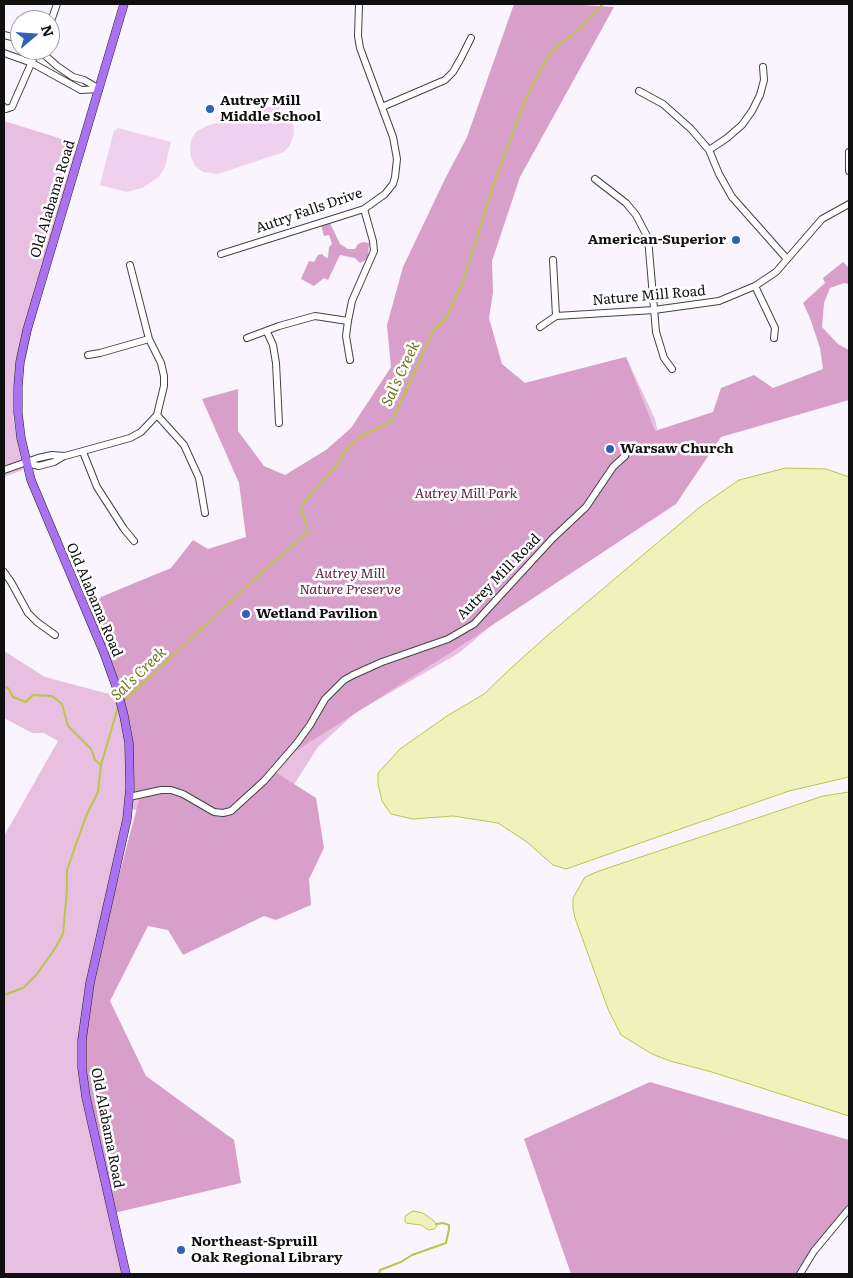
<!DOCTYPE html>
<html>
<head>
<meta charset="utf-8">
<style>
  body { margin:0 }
  #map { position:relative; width:853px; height:1278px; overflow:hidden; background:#f9f4fe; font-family:Literata,serif }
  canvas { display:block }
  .frame { position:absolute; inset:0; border:5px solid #101010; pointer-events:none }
  .north { position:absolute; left:10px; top:10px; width:50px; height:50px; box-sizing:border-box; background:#fff; border:1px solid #9f9f9f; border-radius:50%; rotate:72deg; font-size:14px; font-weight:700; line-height:20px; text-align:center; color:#101010 }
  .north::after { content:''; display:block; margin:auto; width:18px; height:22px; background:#3061b9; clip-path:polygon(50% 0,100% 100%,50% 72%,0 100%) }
</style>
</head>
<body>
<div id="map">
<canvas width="853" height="1278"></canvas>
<div class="frame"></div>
<div class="north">N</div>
</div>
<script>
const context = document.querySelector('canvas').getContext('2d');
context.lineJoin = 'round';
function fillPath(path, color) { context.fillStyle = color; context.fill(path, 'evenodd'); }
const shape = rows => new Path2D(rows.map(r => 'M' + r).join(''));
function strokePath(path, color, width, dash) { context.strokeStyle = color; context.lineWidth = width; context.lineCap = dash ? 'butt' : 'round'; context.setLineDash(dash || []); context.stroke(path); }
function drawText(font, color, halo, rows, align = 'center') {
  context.font = font + ' Literata,serif'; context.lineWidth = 5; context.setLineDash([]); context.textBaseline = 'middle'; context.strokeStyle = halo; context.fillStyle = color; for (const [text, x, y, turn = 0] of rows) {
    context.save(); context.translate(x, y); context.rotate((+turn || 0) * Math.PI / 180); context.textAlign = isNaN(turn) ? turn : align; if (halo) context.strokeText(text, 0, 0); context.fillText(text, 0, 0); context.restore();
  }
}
const green = shape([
  [4,121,75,143,72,185,32,329,13,418,23,470,4,477],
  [626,357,655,419,660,442,518,603,459,653,355,713,318,747,286,797,174,821,129,808,115,895,89,973,121,1274,4,1274,4,836,58,741,44,733,32,733,4,718,4,651,45,677,105,693,119,694,115,678,90,608,297,523,525,383]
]);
const forest = shape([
  [514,4,567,4,614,7,520,177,492,261,493,292,489,318,502,364,525,383,626,357,655,431,713,412,721,388,754,375,773,388,823,369,820,348,810,318,803,303,825,283,823,278,843,262,849,268,849,284,844,283,830,288,824,303,822,327,838,344,849,350,849,400,721,437,676,504,450,653,269,768,316,798,324,848,309,879,311,905,276,920,264,916,183,955,168,930,148,926,110,1001,146,1076,234,1140,241,1183,114,1213,90,1105,80,1041,83,1011,139,800,131,788,121,694,90,608,101,597,171,568,193,540,208,549,246,537,239,483,202,399,238,389,238,431,264,466,285,475,326,450,351,428,391,367,387,325,403,267,445,179,467,137],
  [330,223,340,244,348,249,355,249,358,244,363,242,369,243,368,256,366,260,360,263,355,258,340,255,328,280,324,278,314,286,301,279,309,261,314,262,318,255,322,254,325,257,328,258,329,247,332,244,329,235,324,236,321,225],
  [650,1082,849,1140,849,1208,799,1274,571,1274,524,1139]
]);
const pitch = shape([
  [285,102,286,106,278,109,289,117,293,124,294,134,290,145,284,152,218,174,203,172,195,166,191,157,190,147,192,138,197,131,207,126],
  [118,128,171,142,165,167,159,177,142,188,126,192,100,185,114,131]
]);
const water = shape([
  [786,468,826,469,849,477,849,777,789,791,566,869,553,865,527,842,498,823,453,816,413,819,391,814,382,801,378,784,378,773,400,749,447,716,484,694,510,669,548,635,700,507,739,480,786,468],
  [849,792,849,1116,712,1072,670,1061,652,1054,621,1035,608,1009,575,918,573,908,573,898,585,877,599,871,823,796,849,792],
  [413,1211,423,1213,434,1221,437,1226,434,1229,429,1230,421,1225,406,1223,405,1221,405,1216,413,1211]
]);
const stream = shape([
  [4,687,8,688,13,697,26,702,33,695,52,696,62,704,68,726,91,749,95,760,101,765],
  [123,702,261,573,308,532,301,506,336,466,345,451,361,436,392,421,433,331,447,317,464,278,494,183,527,96,547,58,559,45,578,30,603,4],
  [4,995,23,988,37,974,56,947,63,934,67,890,67,870,86,816,98,792,101,765,118,707],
  [379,1274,380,1270,401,1262,412,1255,446,1243,449,1229,449,1225,443,1223,436,1224]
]);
const minor = shape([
  [50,24,57,4],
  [4,35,20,39],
  [39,50,57,66,73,77,84,80,98,88],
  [4,53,32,63,81,90,99,89],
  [639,91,663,104,691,129,709,150,719,174,732,197,787,259],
  [4,107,6,109,12,107,37,50],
  [382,107,445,80,453,72,461,58,471,38],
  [709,150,727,138,742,125,752,111,760,95,764,80,763,67],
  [849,152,849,171],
  [595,179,626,203,636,215,648,238,656,332,664,358,672,369],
  [221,254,364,209,385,194,393,184,395,177,397,159,393,137,360,48,358,36,359,4],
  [553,260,556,316],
  [755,286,775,328,774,338],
  [540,327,556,316,654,310,719,301,755,286,776,272,822,219,849,204],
  [267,332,273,345,276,363,279,423],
  [247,338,279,326,315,316,348,321],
  [88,355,100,353,149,339],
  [350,360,346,336,348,321,352,301,374,251,373,241,364,209],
  [157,415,184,445,199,478,205,513],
  [83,452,97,487,124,529,134,541],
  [26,463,39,466,54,462,64,456],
  [4,470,38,458,52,455,65,456,130,438,141,432,157,415,164,386,164,376,161,363,149,339,130,265],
  [4,572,11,582,28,613,37,622,55,635],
  [129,797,161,790,171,790,183,794,214,812,223,813,231,811,264,781,297,743,310,725,325,699,344,680,353,675,382,662,448,639,474,624,553,538,586,507,613,467,625,456],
  [800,1274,814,1251,849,1209]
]);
const major = shape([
  [124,4,27,330,20,362,18,387,18,413,21,438,31,480,104,653,117,689,124,716,129,743,130,788,127,819,90,983,82,1040,82,1068,86,1097,126,1274]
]);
const markers = [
  [210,109,5,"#3061b9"],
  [736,240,5,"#3061b9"],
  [610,449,5,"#3061b9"],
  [246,614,5,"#3061b9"],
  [181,1250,5,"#3061b9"]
];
const poiNames = [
  ["Autrey Mill",220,101],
  ["Middle School",220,117],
  ["American-Superior",726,240,"right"],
  ["Warsaw Church",620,449],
  ["Wetland Pavilion",256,614],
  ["Northeast-Spruill",191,1242],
  ["Oak Regional Library",191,1258]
];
const streetNames = [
  ["Old Alabama Road",53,199,-73],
  ["Autry Falls Drive",309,211,-19],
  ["Nature Mill Road",649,296,-5],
  ["Autrey Mill Road",499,577,-46],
  ["Old Alabama Road",94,600,67],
  ["Old Alabama Road",107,1128,79]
];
const parkNames = [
  ["Autrey Mill Park",466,494],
  ["Autrey Mill",350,574],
  ["Nature Preserve",350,590]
];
const waterNames = [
  ["Sal's Creek",401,374,-65],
  ["Sal's Creek",139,674,-44]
];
fillPath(green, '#e8bfe1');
fillPath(forest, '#d79fca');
fillPath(pitch, '#efd0ee');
fillPath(water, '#eff3bb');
strokePath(water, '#bbc547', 1);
strokePath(stream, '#bbc547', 2);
strokePath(minor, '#434343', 8);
strokePath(major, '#212121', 9);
strokePath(minor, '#fff', 6);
strokePath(major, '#aa72f0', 8);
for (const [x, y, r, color] of markers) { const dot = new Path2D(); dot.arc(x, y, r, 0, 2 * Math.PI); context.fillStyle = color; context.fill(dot); strokePath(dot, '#fff', 2); }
drawText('bold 14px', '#101010', '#fff', poiNames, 'left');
drawText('14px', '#101010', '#fff', streetNames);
drawText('italic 14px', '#652345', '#fff', parkNames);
drawText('italic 15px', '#6d781c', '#fff', waterNames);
</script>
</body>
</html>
